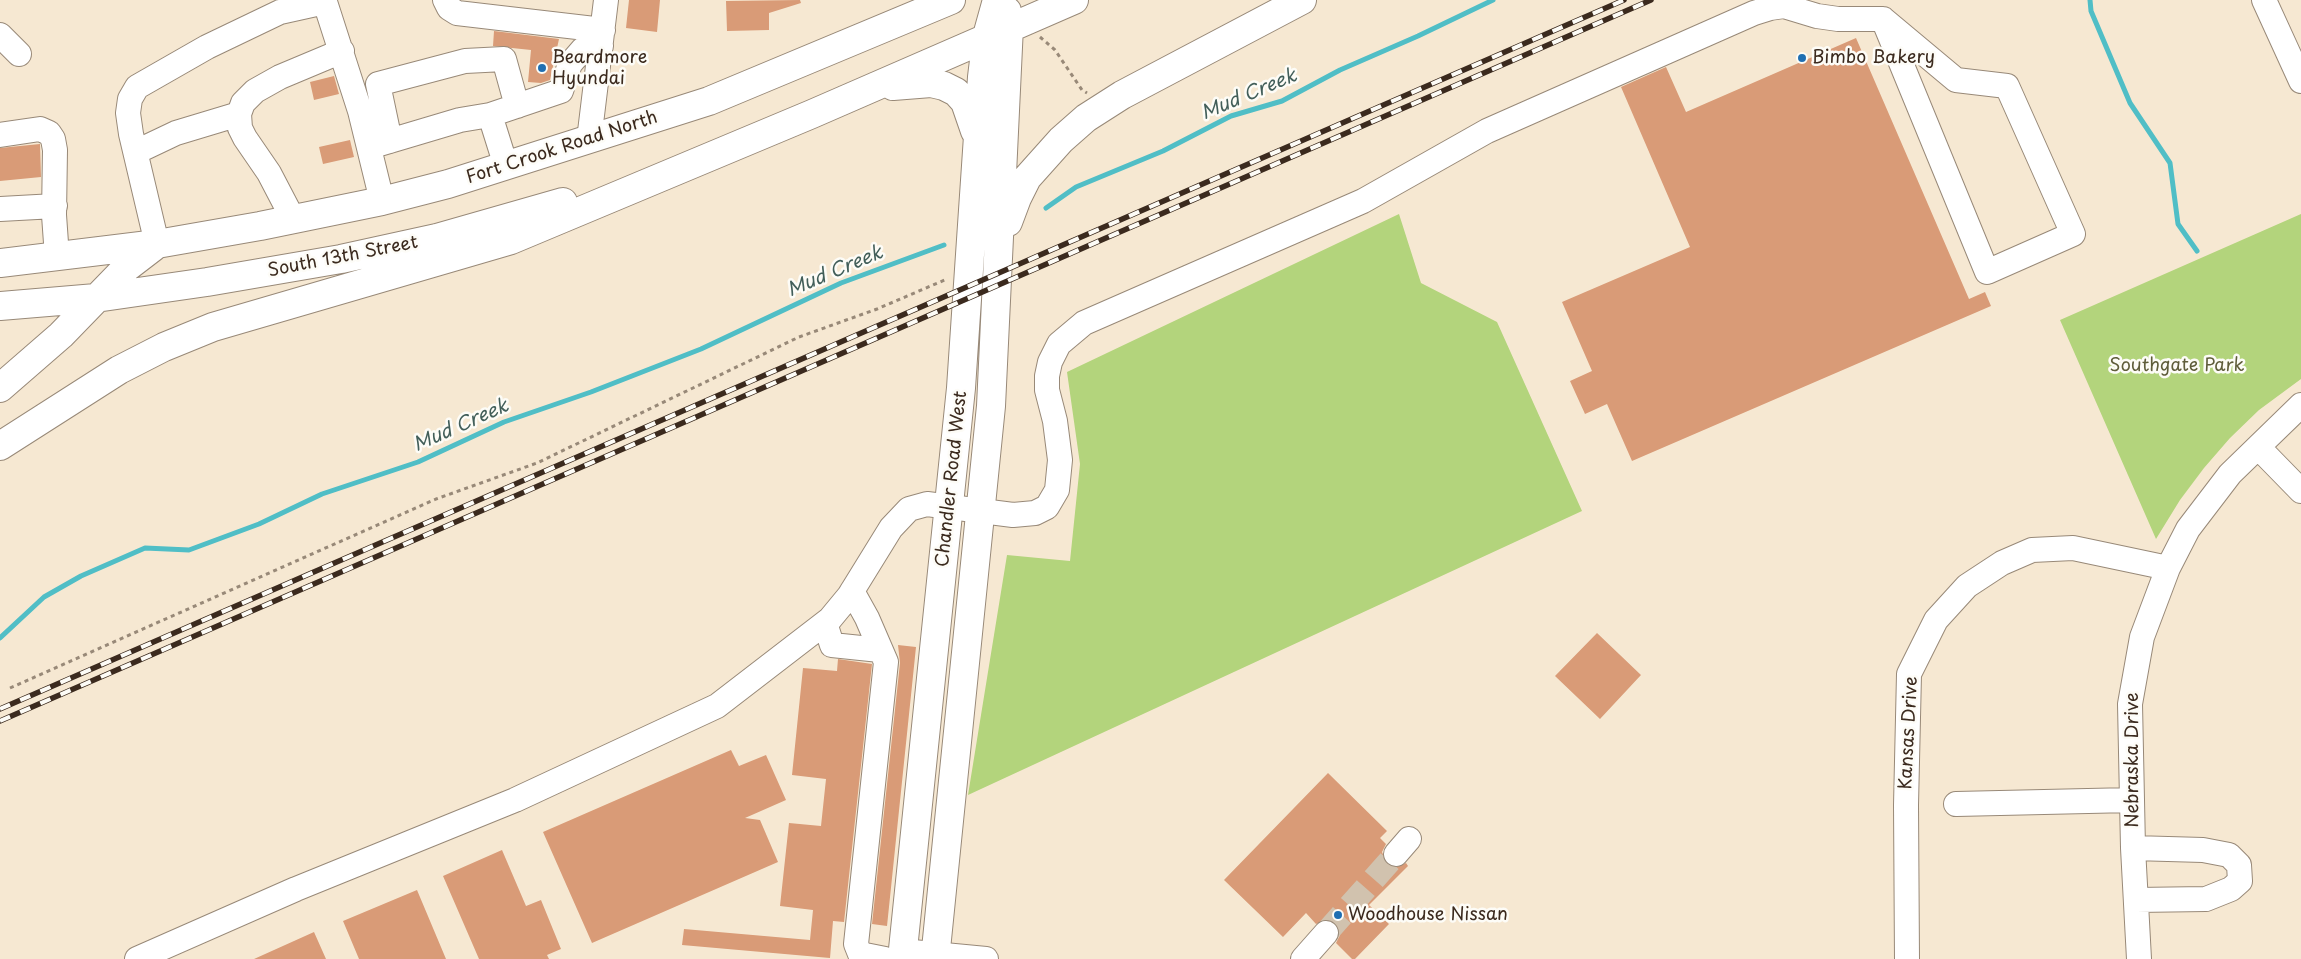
<!DOCTYPE html>
<html>
<head>
<meta charset="utf-8">
<style>
  body { margin:0 }
  canvas { display:block; background:#f6e8d2 }
</style>
</head>
<body>
<canvas width="2301" height="959"></canvas>
<script>
const context = document.querySelector('canvas').getContext('2d');
context.lineJoin = 'round';
function fillPath(path, color) { context.fillStyle = color; context.fill(path, 'evenodd'); }
const shape = rows => new Path2D(rows.map(r => 'M' + r).join(''));
function strokePath(path, color, width, dash) { context.strokeStyle = color; context.lineWidth = width; context.lineCap = dash ? 'butt' : 'round'; context.setLineDash(dash || []); context.stroke(path); }
function drawText(font, color, halo, rows, align = 'center') {
  context.font = font + ' "Playpen Sans",sans-serif'; context.lineWidth = 5; context.setLineDash([]); context.textBaseline = 'middle'; context.strokeStyle = halo; context.fillStyle = color; for (const [text, x, y, turn = 0] of rows) {
    context.save(); context.translate(x, y); context.rotate((+turn || 0) * Math.PI / 180); context.textAlign = isNaN(turn) ? turn : align; if (halo) context.strokeText(text, 0, 0); context.fillText(text, 0, 0); context.restore();
  }
}
const green = shape([
  [1399,214,1421,283,1497,322,1582,511,968,795,1007,555,1070,561,1080,464,1067,372],
  [2301,214,2301,379,2259,410,2230,438,2204,468,2180,500,2156,539,2060,320]
]);
const stream = shape([
  [2090,0,2091,11,2130,103,2170,163,2178,224,2197,251],
  [1046,208,1076,187,1163,151,1231,116,1282,101,1340,70,1418,36,1493,0],
  [0,638,44,597,81,576,145,548,189,550,259,524,322,494,418,462,504,422,591,392,701,349,841,283,944,245]
]);
const building = shape([
  [629,0,660,0,657,32,626,28],
  [800,0,801,3,769,13,769,30,727,31,726,1],
  [494,31,559,39,550,80,541,83,528,82,531,50,493,46],
  [1856,38,1969,299,1985,292,1991,306,1632,461,1607,404,1585,414,1570,381,1592,371,1562,302,1690,247,1621,87,1666,67,1686,112],
  [334,76,339,94,314,100,310,82],
  [350,140,354,157,323,164,319,147],
  [40,144,41,177,0,181,0,148],
  [1597,633,1641,675,1600,719,1555,676],
  [898,645,916,647,887,926,872,924,900,663],
  [838,659,872,664,844,922,833,921,830,958,682,945,684,929,810,940,813,910,780,906,789,823,821,826,826,779,792,775,803,668,837,671],
  [731,750,739,766,766,755,786,800,745,818,760,820,778,862,592,943,543,832],
  [1328,773,1387,831,1380,838,1386,844,1382,852,1387,864,1394,868,1406,863,1408,866,1369,905,1389,924,1355,959,1352,959,1336,943,1340,935,1339,928,1335,922,1328,919,1316,924,1306,913,1283,937,1224,880],
  [502,850,526,906,541,900,561,949,547,955,549,959,479,959,443,876],
  [417,890,446,959,359,959,343,921],
  [314,932,326,959,254,959]
]);
const minorTunnel = shape([
  [1326,933,1396,854]
]);
const path = shape([
  [1040,37,1055,50,1082,90,1087,93],
  [10,688,436,499,537,463,799,337,877,309,947,279]
]);
const minor = shape([
  [445,0,449,8,457,13,603,30],
  [2264,0,2301,81],
  [0,35,19,54],
  [0,135,40,129,49,133,53,139,55,150,54,215,57,257],
  [589,140,606,0],
  [390,141,378,84,465,61,504,59,517,106],
  [376,145,460,120,490,115],
  [136,152,176,133,239,114],
  [506,166,490,115,561,91,570,64,583,49,601,46],
  [0,209,55,206],
  [293,219,269,173,245,138,240,128,239,114,243,103,255,91,280,77,342,51],
  [157,244,131,134,128,113,130,99,137,87,207,47,280,12,325,2,360,111,382,201],
  [2258,447,2301,491],
  [852,591,867,618,886,662,856,944,860,954,885,959],
  [825,623,832,645,880,650],
  [1956,804,2132,800],
  [2133,848,2203,850,2229,855,2239,865,2240,881,2231,889,2206,899,2136,900],
  [1396,854,1409,839],
  [902,951,986,959],
  [137,959,296,889,515,800,717,706,830,619,849,596,891,528,909,509,927,504,1013,515,1035,513,1047,507,1057,490,1060,460,1055,421,1047,390,1047,376,1050,362,1059,344,1084,323,1363,201,1487,131,1754,13,1770,8,1784,6,1817,16,1838,19,1883,19,1987,272,2073,234,2007,86,1956,80,1883,19],
  [1303,959,1326,933],
  [1907,959,1906,805,1909,674,1936,620,1967,586,2002,563,2032,550,2073,548,2168,568],
  [2139,959,2133,848,2130,704,2142,637,2168,568,2188,529,2230,474,2301,405]
]);
const major = shape([
  [893,86,931,83,944,86,956,92,965,102,975,131],
  [1008,222,1017,198,1027,178,1061,140,1086,118,1122,95,1302,0],
  [0,263,157,244,260,226,382,201,448,184,709,101,951,0],
  [0,306,96,298,207,282,341,259,437,238,563,202],
  [0,388,61,335,126,268,156,245],
  [0,446,119,370,164,347,213,327,511,240,812,114,1074,0],
  [902,959,961,388,982,77,987,36,997,0],
  [935,959,991,406,1009,26,1007,11]
]);
const rail = shape([
  [0,709,1624,0],
  [0,721,1651,0]
]);
const markers = [
  [1802,58,5,"#1f6fb2"],
  [542,68,5,"#1f6fb2"],
  [1338,915,5,"#1f6fb2"]
];
const poiNames = [
  ["Beardmore",552,58],
  ["Hyundai",552,79],
  ["Bimbo Bakery",1812,58],
  ["Woodhouse Nissan",1348,915]
];
const streetNames = [
  ["Fort Crook Road North",562,148,-18],
  ["South 13th Street",343,257,-11],
  ["Chandler Road West",952,479,-84],
  ["Kansas Drive",1909,733,-87],
  ["Nebraska Drive",2133,760,-90]
];
const parkNames = [
  ["Southgate Park",2177,366]
];
const waterNames = [
  ["Mud Creek",1249,95,-23],
  ["Mud Creek",835,272,-23],
  ["Mud Creek",461,426,-24]
];
fillPath(green, '#b3d47c');
strokePath(stream, '#50bec6', 5);
fillPath(building, '#d99b77');
strokePath(minorTunnel, '#d1c2ae', 24, [24, 12]);
strokePath(minor, '#988978', 26);
strokePath(major, '#988978', 30);
strokePath(path, '#988978', 3, [4, 4]);
strokePath(minor, '#fff', 24);
strokePath(major, '#fff', 28);
strokePath(rail, '#3b2a1e', 5.5);
strokePath(rail, '#fdfcf7', 4, [11]);
for (const [x, y, r, color] of markers) { const dot = new Path2D(); dot.arc(x, y, r, 0, 2 * Math.PI); context.fillStyle = color; context.fill(dot); strokePath(dot, '#fdfcf7', 2); }
drawText('18px', '#3b2a1e', '#fdfcf7', poiNames, 'left');
drawText('18px', '#3b2a1e', '#fdfcf7', streetNames);
drawText('18px', '#5f5d3a', '#fdfcf7', parkNames);
drawText('italic 19px', '#425e59', '#fdfcf7', waterNames);
</script>
</body>
</html>
